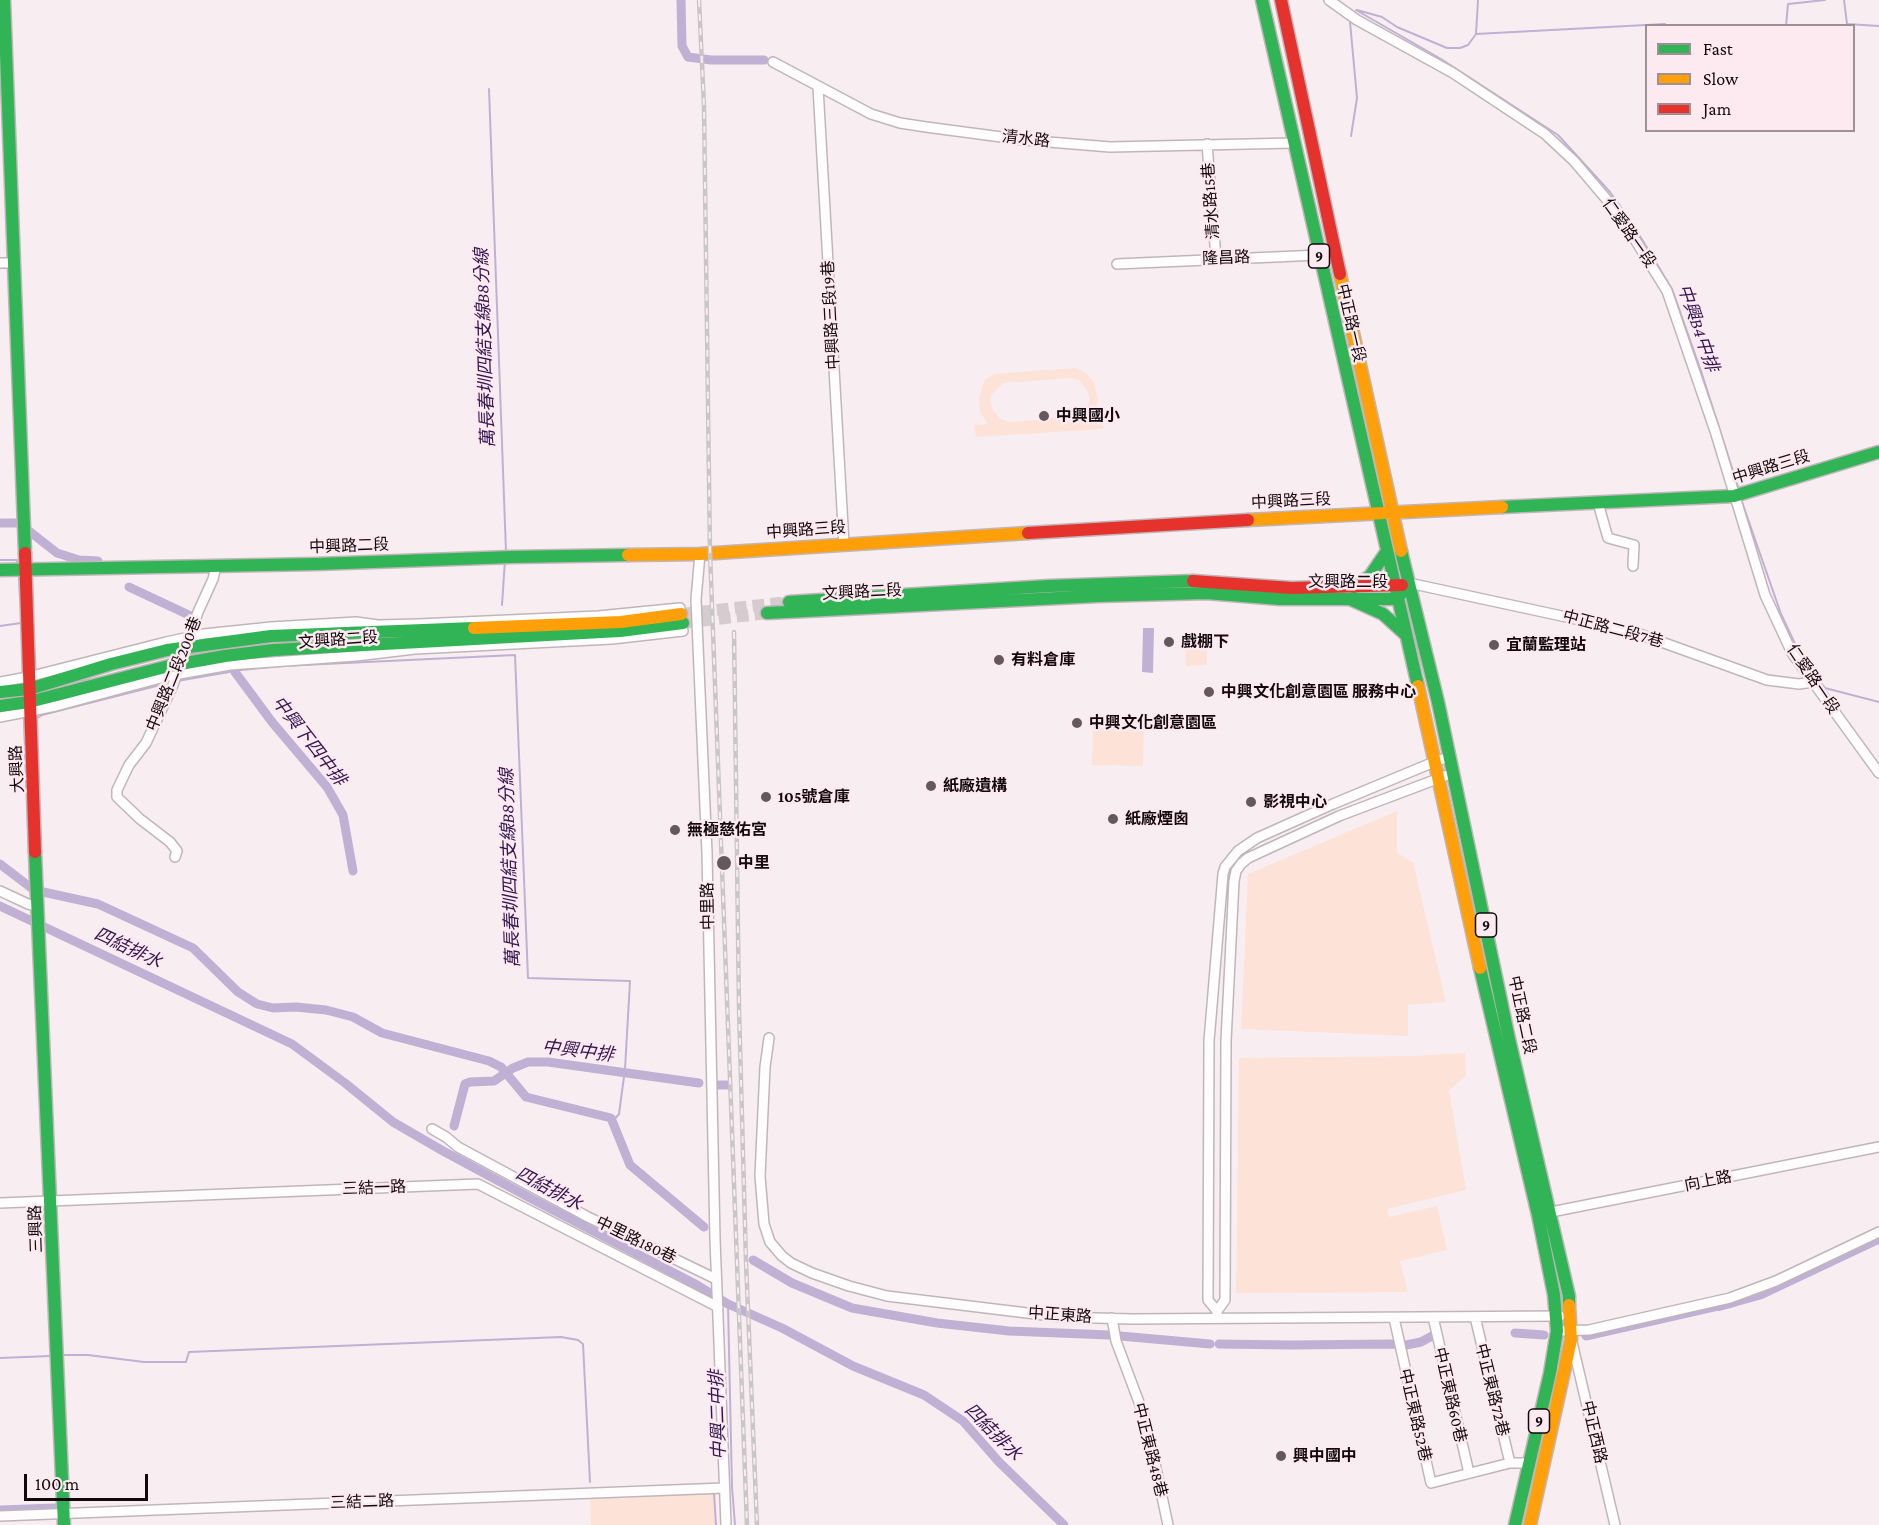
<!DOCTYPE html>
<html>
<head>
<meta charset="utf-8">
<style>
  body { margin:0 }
  #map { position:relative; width:1879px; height:1525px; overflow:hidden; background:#f8eef1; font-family:"Crimson Pro",serif }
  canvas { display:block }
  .legend { position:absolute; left:1645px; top:24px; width:210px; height:108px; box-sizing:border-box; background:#fceaf0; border:2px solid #9f9095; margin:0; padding:8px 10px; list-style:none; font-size:18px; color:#13090c }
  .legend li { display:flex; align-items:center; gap:12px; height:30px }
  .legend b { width:30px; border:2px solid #9f9095 }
  .scale { position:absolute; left:24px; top:1474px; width:124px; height:27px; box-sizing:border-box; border:3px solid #13090c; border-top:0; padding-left:8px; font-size:18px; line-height:21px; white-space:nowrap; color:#13090c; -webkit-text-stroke:4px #fceaf0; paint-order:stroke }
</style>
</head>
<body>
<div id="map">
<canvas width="1879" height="1525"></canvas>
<ul class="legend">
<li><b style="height:8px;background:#30b455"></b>Fast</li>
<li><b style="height:8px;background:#ff9f0a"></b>Slow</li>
<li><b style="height:8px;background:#e5322d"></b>Jam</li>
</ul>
<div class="scale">100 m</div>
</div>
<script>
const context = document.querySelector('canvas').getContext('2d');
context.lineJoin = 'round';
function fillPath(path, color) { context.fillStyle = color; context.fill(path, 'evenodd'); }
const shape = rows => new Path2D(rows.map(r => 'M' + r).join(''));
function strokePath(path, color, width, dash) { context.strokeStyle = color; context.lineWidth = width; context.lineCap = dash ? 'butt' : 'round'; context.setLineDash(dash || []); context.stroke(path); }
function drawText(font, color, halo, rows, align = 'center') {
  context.font = font + ' "Crimson Pro","Noto Sans TC",serif'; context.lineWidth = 5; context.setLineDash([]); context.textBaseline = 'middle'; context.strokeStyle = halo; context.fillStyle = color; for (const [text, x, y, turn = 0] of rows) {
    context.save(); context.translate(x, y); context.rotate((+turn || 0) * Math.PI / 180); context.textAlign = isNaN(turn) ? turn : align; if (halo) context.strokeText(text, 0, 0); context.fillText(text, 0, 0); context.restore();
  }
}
const green = shape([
  [1075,368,1086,373,1094,383,1098,400,1092,416,1102,416,1103,429,976,437,974,425,988,424,980,412,979,398,985,379,994,374],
  [1071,378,1079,380,1086,389,1089,395,1089,402,1087,408,1082,414,1075,417,1008,422,1001,419,993,411,990,399,992,394,1003,383],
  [1207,643,1207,665,1186,666,1185,644],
  [1093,718,1144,719,1143,766,1092,765],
  [1397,811,1397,853,1413,862,1446,1002,1408,1005,1408,1036,1241,1029,1248,874],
  [1465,1053,1466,1076,1449,1090,1466,1190,1387,1209,1389,1217,1437,1206,1447,1250,1400,1261,1408,1292,1236,1293,1239,1058,1414,1056],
  [714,1494,715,1525,591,1525,590,1497]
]);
const water = shape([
  [1143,628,1154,628,1153,673,1142,672]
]);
const stream = shape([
  [1844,0,1847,24,1879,26],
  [1356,10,1441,59,1558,135,1610,192,1632,223,1672,289,1701,371,1739,490],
  [1357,10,1382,17,1397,27,1447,48,1460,48,1468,45,1476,34,1478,0],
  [1350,22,1357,98,1351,136],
  [1786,26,1788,4,1825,0],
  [1476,34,1665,24,1665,26],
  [489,89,506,552],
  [1741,499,1781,614,1797,648,1818,679,1825,688,1879,702],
  [0,560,17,560,18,566],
  [19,575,20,599],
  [502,605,505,560],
  [0,626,21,623],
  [33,655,34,673],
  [177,681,241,670,282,666,515,655,528,978,630,981,625,1069,619,1114,612,1122],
  [24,716,30,887],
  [36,719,42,715,172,682],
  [728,1304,732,1487,735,1525],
  [1663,1318,1664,1321,1716,1309,1719,1310,1762,1298,1879,1243],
  [62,1355,88,1355,144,1362,186,1362,189,1352,561,1337,578,1340,583,1344,590,1482],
  [0,1358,50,1356],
  [714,1493,716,1525]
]);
const canal = shape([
  [681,0,682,46,688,57,711,60,764,60],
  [0,523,19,523],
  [29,531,57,553,79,560,98,561],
  [129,587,193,617],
  [235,672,272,722,327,787,343,815,353,871],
  [0,864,34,890,98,904,193,948,238,992,257,1004,273,1008,296,1007,326,1010,353,1017,382,1033,489,1061,501,1067,526,1097,611,1118,630,1165,704,1227],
  [0,906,292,1044,345,1083,393,1122,443,1151,532,1199,697,1285,728,1304,782,1328,853,1366,924,1395,963,1421,999,1462,1064,1525],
  [717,1085,727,1085],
  [454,1126,465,1084,470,1082,494,1081,513,1068,528,1062,548,1062,699,1083],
  [753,1260,792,1283,852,1308,937,1323,1009,1331,1109,1335,1210,1344],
  [1515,1333,1544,1335],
  [1586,1336,1731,1303,1765,1292,1879,1238],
  [1219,1344,1292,1345,1389,1344,1406,1345,1421,1342,1432,1336],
  [0,1510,55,1508]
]);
const secondaryTunnel = shape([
  [681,614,789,602],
  [683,623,767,613]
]);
const street = shape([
  [1329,0,1357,20,1453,73,1545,134,1574,161,1619,214,1667,291,1715,431,1765,595,1792,653,1879,773],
  [773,62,871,114,900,123,926,127,1024,140,1110,147,1294,143],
  [818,87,844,544],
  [1207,144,1216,258],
  [0,263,14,263],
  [1117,264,1319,255,1335,250],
  [1598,503,1608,538,1634,545,1633,566],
  [700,554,696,599,707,853,715,1239,726,1525],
  [1409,583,1631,631,1767,680,1799,684,1813,682],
  [0,682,28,677,166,642,204,634,271,627,356,622,378,625,418,624,598,616,680,608],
  [0,717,56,706,168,676,230,665,356,656,415,649,612,639,683,631],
  [175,857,177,851,170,842,140,819,117,797,117,790,129,765,146,743,173,685,198,612,213,579,216,566],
  [0,891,28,904,38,907],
  [769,1038,765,1067,760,1176,764,1224,770,1242,782,1256,791,1263,812,1273,849,1286,887,1296,1060,1317,1132,1319,1560,1316],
  [432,1129,446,1137,458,1147,588,1217,716,1279],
  [0,1203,478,1184,718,1307],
  [1546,1213,1879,1147],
  [1217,1311,1208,1300,1209,1041,1223,874,1225,867,1238,851,1257,838,1333,804,1434,762,1449,757],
  [1217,1315,1217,1311,1225,1300,1226,1041,1234,881,1236,871,1241,864,1248,858,1339,816,1453,773],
  [1433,1317,1469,1473],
  [1475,1317,1510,1463],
  [1112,1318,1116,1341,1146,1421,1168,1525],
  [1394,1318,1431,1483,1510,1463,1529,1463],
  [1557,1331,1589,1330,1730,1298,1776,1281,1879,1232],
  [1572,1342,1615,1525],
  [0,1516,724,1488]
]);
const fast = shape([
  [4,0,25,553],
  [1262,0,1418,686],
  [1502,507,1734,496,1879,452],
  [1401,551,1438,702,1509,1039,1569,1296,1569,1305],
  [0,570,317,564,511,557,628,555],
  [1354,587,1370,576,1387,551],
  [1352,600,1383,614,1405,634],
  [789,602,1049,586,1193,581],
  [767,613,1098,596,1206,593,1280,599,1397,599,1409,583],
  [0,692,29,689,111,664,167,650,271,636,474,628],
  [0,706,29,702,169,666,225,656,274,650,620,631,683,623],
  [35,852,64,1525],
  [1480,968,1538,1215,1554,1295,1557,1331,1550,1373,1515,1525]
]);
const slow = shape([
  [1340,274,1401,551],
  [1248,520,1502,507],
  [628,555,700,554,1028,533],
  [474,628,621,622,681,614],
  [1418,686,1480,968],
  [1530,1525,1571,1340,1569,1305]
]);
const jam = shape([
  [1281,0,1340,274],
  [1028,533,1248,520],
  [25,553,35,852],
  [1193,581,1292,588,1402,585]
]);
const rail = shape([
  [699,0,704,106,710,553,747,1525],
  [734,632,739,1008,746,1262,757,1525]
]);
const markers = [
  [1044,416,6,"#63595c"],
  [1169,642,6,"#63595c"],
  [1494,645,6,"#63595c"],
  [999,660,6,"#63595c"],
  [1209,692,6,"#63595c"],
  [1077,723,6,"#63595c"],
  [931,786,6,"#63595c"],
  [766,797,6,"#63595c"],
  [1251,802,6,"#63595c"],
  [1113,819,6,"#63595c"],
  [675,830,6,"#63595c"],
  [724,863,8,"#63595c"],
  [1281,1456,6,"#63595c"]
];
const shields = [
  [1319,256,21],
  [1486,925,21],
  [1539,1421,21]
];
const shieldNames = [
  ["9",1319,256],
  ["9",1486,925],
  ["9",1539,1421]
];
const streetNames = [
  ["清水路",1026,139,6],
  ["清水路15巷",1211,201,-94],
  ["仁愛路一段",1629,233,55],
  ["隆昌路",1226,258,-2],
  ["中興路三段19巷",831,315,-93],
  ["中正路一段",1351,323,77],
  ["中興路三段",1771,467,-17],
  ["中興路三段",1291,501,-3],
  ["中興路三段",806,530,-4],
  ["中興路二段",349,546,-2],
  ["文興路二段",1348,582],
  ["文興路二段",862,592,-3],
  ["中正路二段7巷",1613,629,15],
  ["文興路二段",338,640,-4],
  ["中興路二段200巷",174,674,-68],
  ["仁愛路一段",1813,679,56],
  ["大興路",17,769,-93],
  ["中里路",708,906,-91],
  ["中正路二段",1522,1015,78],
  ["向上路",1708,1181,-11],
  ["三結一路",374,1188,-2],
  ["三興路",36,1229,-92],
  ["中里路180巷",636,1240,26],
  ["中正東路",1060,1315,4],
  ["中正東路72巷",1492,1390,76],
  ["中正東路60巷",1450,1395,77],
  ["中正東路52巷",1415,1415,77],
  ["中正西路",1594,1432,77],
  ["中正東路48巷",1150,1450,76],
  ["三結二路",362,1502,-2]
];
const poiNames = [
  ["中興國小",1056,416],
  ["戲棚下",1181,642],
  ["宜蘭監理站",1506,645],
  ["有料倉庫",1011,660],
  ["中興文化創意園區 服務中心",1221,692],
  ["中興文化創意園區",1089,723],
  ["紙廠遺構",943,786],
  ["105號倉庫",778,797],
  ["影視中心",1263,802],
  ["紙廠煙囪",1125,819],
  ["無極慈佑宮",687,830],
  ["中里",738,863],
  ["興中國中",1293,1456]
];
const waterNames = [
  ["中興B4中排",1698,328,71],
  ["萬長春圳四結支線B8分線",485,348,-92],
  ["中興下四中排",309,741,52],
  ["萬長春圳四結支線B8分線",510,868,-92],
  ["四結排水",128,948,25],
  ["中興中排",578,1051,7],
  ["四結排水",549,1189,28],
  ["中興二中排",718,1415,-92],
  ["四結排水",993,1432,45]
];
fillPath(green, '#fce2d7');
fillPath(water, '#c0b0d4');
strokePath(stream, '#c0b0d4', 2);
strokePath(canal, '#c0b0d4', 9);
strokePath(secondaryTunnel, '#d6cccf', 12, [12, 6]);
strokePath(street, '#c0b6b9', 12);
strokePath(fast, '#c0b6b9', 15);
strokePath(slow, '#c0b6b9', 15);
strokePath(jam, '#c0b6b9', 15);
strokePath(street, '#fefcfd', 9);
strokePath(fast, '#30b455', 12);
strokePath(slow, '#ff9f0a', 12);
strokePath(jam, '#e5322d', 12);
strokePath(rail, '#c9c6c7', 4.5);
strokePath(rail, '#fceaf0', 2, [7]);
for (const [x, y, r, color] of markers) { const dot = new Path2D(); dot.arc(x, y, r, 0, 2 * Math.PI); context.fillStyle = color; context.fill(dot); strokePath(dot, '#fceaf0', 2); }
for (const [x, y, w] of shields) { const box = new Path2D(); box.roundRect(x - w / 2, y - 12, w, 24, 4.5); context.fillStyle = '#fceaf0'; context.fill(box); strokePath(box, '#13090c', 1.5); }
drawText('bold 15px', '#13090c', null, shieldNames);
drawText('16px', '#13090c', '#fceaf0', streetNames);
drawText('bold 16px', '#13090c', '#fceaf0', poiNames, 'left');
drawText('italic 18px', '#331753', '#fceaf0', waterNames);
</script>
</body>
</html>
